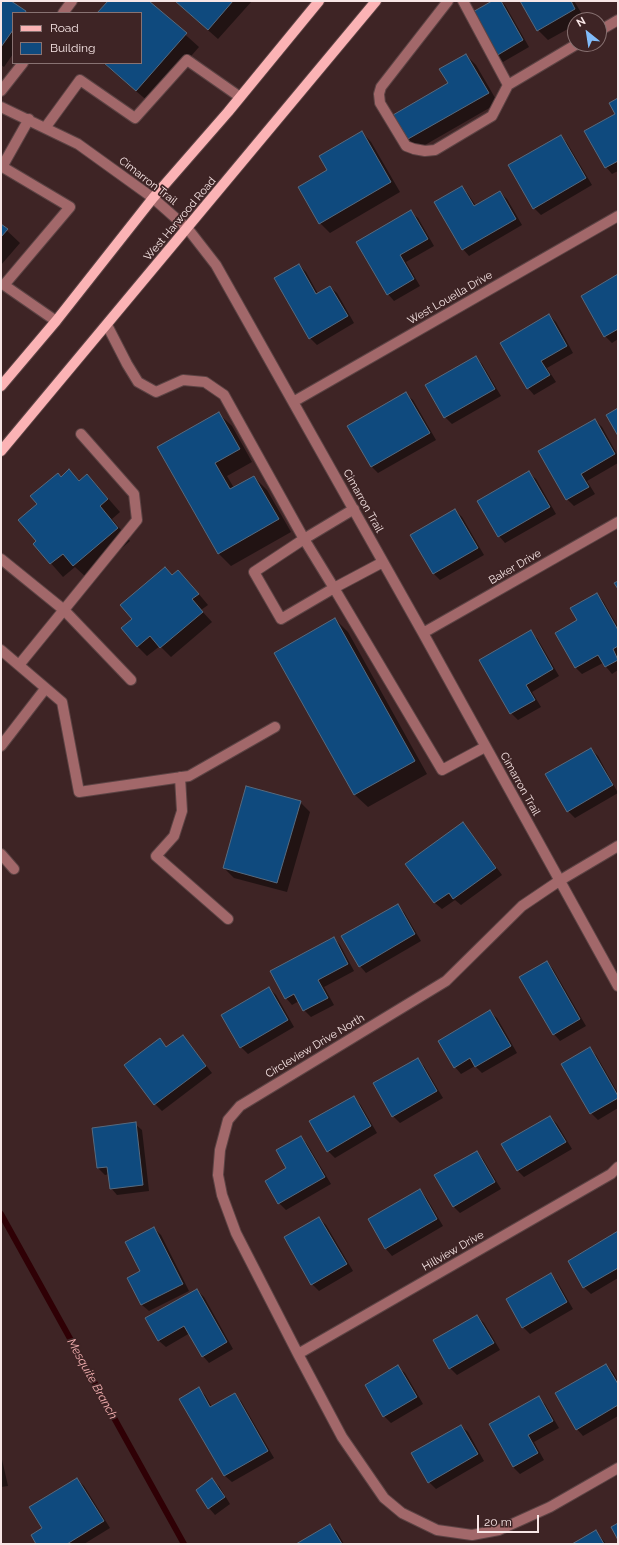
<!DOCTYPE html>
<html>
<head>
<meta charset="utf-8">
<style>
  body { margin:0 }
  #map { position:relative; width:619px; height:1545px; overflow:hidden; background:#3e2425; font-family:Raleway,sans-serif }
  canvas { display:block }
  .frame { position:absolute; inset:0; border:2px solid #f8e6e6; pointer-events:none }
  .legend { position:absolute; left:12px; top:12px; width:130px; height:52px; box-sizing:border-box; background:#3e2425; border:1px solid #887272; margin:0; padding:5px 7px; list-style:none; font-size:12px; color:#f8e6e6 }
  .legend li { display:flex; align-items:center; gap:8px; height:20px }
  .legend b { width:20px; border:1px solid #887272 }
  .north { position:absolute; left:567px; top:12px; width:40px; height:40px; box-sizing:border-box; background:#3e2425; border:1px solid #887272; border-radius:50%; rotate:330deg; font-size:11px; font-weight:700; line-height:16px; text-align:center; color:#f8e6e6 }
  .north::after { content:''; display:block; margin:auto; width:14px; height:18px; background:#81bcfa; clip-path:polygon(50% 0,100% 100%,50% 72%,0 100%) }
  .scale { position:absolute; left:477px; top:1515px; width:62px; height:18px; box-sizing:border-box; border:2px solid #f8e6e6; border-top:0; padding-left:5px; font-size:12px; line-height:14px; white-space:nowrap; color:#f8e6e6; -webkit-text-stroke:3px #3e2425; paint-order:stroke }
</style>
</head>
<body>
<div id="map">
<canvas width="619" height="1545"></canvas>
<div class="frame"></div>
<ul class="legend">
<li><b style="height:5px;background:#fbb3b5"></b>Road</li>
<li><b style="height:11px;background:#0f4a7e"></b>Building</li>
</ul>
<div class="north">N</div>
<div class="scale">20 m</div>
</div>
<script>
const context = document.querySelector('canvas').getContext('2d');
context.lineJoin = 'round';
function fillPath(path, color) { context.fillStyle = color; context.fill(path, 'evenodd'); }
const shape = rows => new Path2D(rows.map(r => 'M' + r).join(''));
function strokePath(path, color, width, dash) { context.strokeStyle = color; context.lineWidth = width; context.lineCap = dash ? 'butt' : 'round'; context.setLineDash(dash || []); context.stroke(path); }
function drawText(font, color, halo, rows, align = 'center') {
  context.font = font + ' Raleway,sans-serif'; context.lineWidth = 3.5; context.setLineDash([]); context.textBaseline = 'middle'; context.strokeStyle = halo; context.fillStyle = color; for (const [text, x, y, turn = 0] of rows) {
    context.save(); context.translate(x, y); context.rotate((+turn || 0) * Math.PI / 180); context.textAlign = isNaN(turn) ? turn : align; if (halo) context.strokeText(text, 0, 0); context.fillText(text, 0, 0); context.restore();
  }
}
const shadow = shape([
  [1,1,10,1,27,13,13,13,13,54,4,67,1,65],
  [109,1,148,1,199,47,150,103,103,63,141,63,141,13,98,13],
  [175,1,252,1,218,39],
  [494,1,501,1,505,5,529,47,503,62,497,55],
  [521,1,574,1,585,19,575,20,575,25,548,40,538,30],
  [466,55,476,65,498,103,418,149,408,139,449,84],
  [618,99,618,171,612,174,606,167],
  [362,132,371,142,400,192,330,233,320,223],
  [561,136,567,143,592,185,541,215,534,208],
  [461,187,468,194,476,206,500,192,507,199,522,225,469,256,463,249],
  [411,212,418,218,434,246,406,262,420,286,394,301,388,294],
  [1,225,20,243,1,265],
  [299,265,306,272,318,294,330,287,337,293,354,323,317,345,310,338],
  [618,276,618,339,612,343,605,336],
  [549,315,556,322,573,353,547,368,556,382,534,395,528,388],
  [476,357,482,364,501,396,452,424,445,417],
  [406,394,413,400,436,440,378,473,372,467,349,427],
  [219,414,232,426,252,462,227,476,234,488,254,477,267,490,291,532,231,566,218,553,158,448],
  [595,420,602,427,618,456,618,463,587,481,595,494,574,506,567,499],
  [69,471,80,481,86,475,99,488,120,512,112,519,130,541,87,578,75,567,63,577,34,544,37,542,38,504,61,478],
  [529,473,536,479,556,514,505,543,499,536],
  [455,510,462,517,484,555,440,580,434,574,411,536],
  [165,568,173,576,178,571,188,581,208,605,201,610,212,622,171,657,160,646,147,656,137,646,134,619],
  [597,594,603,601,618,627,618,670,612,674,603,663,582,674,576,668,578,621],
  [335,619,348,632,427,774,368,807,355,795,275,653],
  [530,632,537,638,559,676,532,692,541,707,518,720,511,713],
  [591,749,598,756,618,793,575,818,568,811],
  [300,802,310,812,287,892,234,878,224,868],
  [463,824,469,830,502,875,461,905,455,900,442,909,435,903,407,864],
  [397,905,404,912,421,941,366,973,360,966],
  [334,938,340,945,354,971,324,987,334,1005,311,1017,304,1010,299,1001,292,1005,286,998],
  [547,962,553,969,586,1026,560,1041,554,1034],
  [269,988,276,995,294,1027,248,1054,241,1047],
  [490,1012,497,1018,517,1053,482,1073,475,1066,461,1074,455,1067],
  [183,1036,212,1073,162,1111,155,1104,160,1040,167,1048],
  [590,1049,596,1055,618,1093,618,1108,598,1120,591,1113],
  [417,1059,424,1066,443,1098,400,1123,393,1116],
  [353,1097,360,1104,377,1133,335,1158,328,1151],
  [550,1117,557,1124,572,1149,524,1177,517,1170],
  [135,1124,142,1130,149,1191,117,1195,111,1188,109,1174,105,1175,98,1168,94,1129],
  [301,1137,307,1144,331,1184,286,1210,279,1203],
  [477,1152,483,1159,501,1189,460,1213,453,1206],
  [420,1190,426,1197,443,1226,392,1256,386,1249,369,1220],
  [319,1218,326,1225,353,1271,319,1291,312,1284],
  [154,1228,161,1235,189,1291,149,1311,142,1305,128,1278,142,1271],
  [618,1233,618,1278,591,1294,584,1287],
  [551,1274,557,1281,573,1309,530,1334,523,1327],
  [197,1290,204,1297,233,1349,209,1363,203,1356,190,1333,166,1347,159,1341,146,1319],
  [477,1316,484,1323,500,1350,457,1375,450,1368],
  [606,1365,613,1372,618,1381,618,1416,583,1436,577,1429],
  [398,1367,405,1373,423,1404,391,1423,384,1416],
  [199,1389,205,1395,212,1407,234,1394,241,1401,274,1458,232,1482,225,1476,181,1399],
  [538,1397,545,1404,559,1428,534,1442,544,1460,520,1474,513,1467,490,1424],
  [461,1426,468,1432,484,1461,436,1489,429,1482],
  [1,1455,8,1486,1,1487],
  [77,1479,84,1486,110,1528,84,1544,38,1544,44,1529],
  [212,1480,219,1486,230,1504,215,1515,209,1508],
  [330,1525,337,1532,344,1544,298,1544],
  [596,1531,606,1544,574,1544]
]);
const stream = shape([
  [1,1214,184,1544]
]);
const building = shape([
  [1,1,11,1,26,11,25,13,13,13,13,30,1,47,1,1],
  [108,1,149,1,187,33,136,91,104,63,141,63,141,13,97,13,108,1],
  [175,1,233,1,208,30,175,1],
  [492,1,501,1,523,40,496,56,471,13,492,1],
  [520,1,571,1,575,9,537,31,520,1],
  [466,54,489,93,408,139,393,115,448,83,439,69,466,54],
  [618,98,618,161,605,168,584,131,615,114,609,103,618,98],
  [362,131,391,182,319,224,298,187,327,170,319,156,362,131],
  [561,135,586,178,533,209,508,165,561,135],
  [462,186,474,206,500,191,516,219,462,250,434,202,462,186],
  [411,210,428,239,400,255,414,279,387,295,356,242,411,210],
  [1,224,8,229,1,237,1,224],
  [299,264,316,294,330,286,348,316,309,339,274,278,299,264],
  [618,274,618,329,604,337,581,296,618,274],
  [549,314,567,346,541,361,550,375,527,389,500,343,549,314],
  [476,356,495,389,444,418,425,385,476,356],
  [406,392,430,433,371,467,347,426,406,392],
  [618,408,618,436,606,415,618,408],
  [219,412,240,449,215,463,230,489,254,476,279,519,218,554,157,447,219,412],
  [595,419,615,454,581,474,589,487,566,500,538,451,595,419],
  [69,469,79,481,87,474,108,499,100,506,118,528,73,566,63,554,50,564,33,544,36,541,18,520,37,504,30,496,58,473,61,477,69,469],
  [529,471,550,507,498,537,477,501,529,471],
  [455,509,478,548,433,574,410,535,455,509],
  [165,567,172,575,178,570,199,594,192,599,203,612,160,648,150,636,137,647,121,628,132,619,120,605,165,567],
  [618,581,618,589,614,583,618,581],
  [597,593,618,630,618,646,613,649,618,660,605,667,598,655,575,668,555,633,577,620,570,608,597,593],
  [335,618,415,761,354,795,274,653,335,618],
  [531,630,553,669,526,685,535,700,510,714,479,660,531,630],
  [591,748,613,785,567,812,545,774,591,748],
  [246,786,301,801,277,883,223,868,246,786],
  [463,822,496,868,453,899,449,893,434,903,405,864,463,822],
  [398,904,415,934,359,967,341,936,398,904],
  [334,937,348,964,318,980,328,998,303,1011,294,994,285,999,270,971,334,937],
  [547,961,580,1019,553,1035,519,977,547,961],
  [269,987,288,1020,240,1048,221,1015,269,987],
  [490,1010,511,1046,475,1067,470,1058,454,1068,438,1041,490,1010],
  [183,1035,206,1066,154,1105,124,1065,160,1038,166,1047,183,1035],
  [590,1047,618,1096,618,1098,590,1114,561,1064,590,1047],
  [418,1058,437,1091,392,1117,373,1083,418,1058],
  [354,1096,371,1126,327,1152,309,1121,354,1096],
  [550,1116,566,1142,517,1171,501,1144,550,1116],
  [136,1122,143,1185,110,1189,107,1167,97,1168,92,1128,136,1122],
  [301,1136,325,1177,278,1204,265,1181,286,1168,276,1150,301,1136],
  [477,1151,495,1182,453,1207,434,1175,477,1151],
  [420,1189,437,1219,385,1249,368,1219,420,1189],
  [319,1217,347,1264,311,1285,284,1237,319,1217],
  [154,1227,183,1284,141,1305,127,1278,140,1271,125,1242,154,1227],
  [618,1231,618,1268,583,1288,568,1261,618,1231],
  [551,1273,567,1302,522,1328,506,1299,551,1273],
  [197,1289,227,1342,202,1357,184,1326,158,1341,145,1318,197,1289],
  [477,1315,494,1343,449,1369,433,1340,477,1315],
  [606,1364,618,1384,618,1405,576,1430,555,1393,606,1364],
  [398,1365,417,1397,383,1417,365,1385,398,1365],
  [199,1387,210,1407,235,1393,268,1451,224,1476,179,1399,199,1387],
  [539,1396,553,1421,528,1435,538,1453,513,1467,489,1424,539,1396],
  [461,1425,478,1454,428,1483,411,1453,461,1425],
  [77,1478,104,1521,67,1544,36,1544,31,1535,42,1528,29,1507,77,1478],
  [212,1478,225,1497,208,1509,196,1490,212,1478],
  [618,1523,618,1540,611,1527,618,1523],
  [330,1524,342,1544,296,1544,330,1524],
  [596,1530,604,1544,572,1544,596,1530]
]);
const minor = shape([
  [448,1,381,87,379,94,380,103,406,146,414,149,425,151,435,150,492,116,508,85],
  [463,1,508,85,577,44],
  [63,13,72,1],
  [599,31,618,20],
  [1,91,23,63],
  [1,107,78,144,153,198,188,229,216,265,423,633,618,986],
  [45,128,80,80,135,118,187,60,240,97],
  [1,166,70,207,4,285,56,321],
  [2,167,29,119],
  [107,325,127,364,138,382,156,392,183,380,205,382,224,395,304,539,354,509],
  [293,402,618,216],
  [304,539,334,588,281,619,254,572,304,539],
  [1,559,64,610,131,680],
  [383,562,334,588,442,770,485,747],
  [423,633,618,522],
  [1,650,62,702,79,792,189,776,275,727],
  [19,665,137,520,134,494,81,434],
  [1,746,45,689],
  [180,777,182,811,174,836,156,856,228,919],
  [618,846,559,881,522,906,446,981,240,1106,228,1120,220,1150,218,1175,222,1195,236,1233,298,1354,342,1437,384,1498,402,1513,437,1530,472,1535,499,1530,550,1507,618,1468],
  [1,854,14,869],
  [298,1354,611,1174,618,1167]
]);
const major = shape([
  [1,386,56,321,153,198,228,112,319,1],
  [1,451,376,1]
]);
const streetNames = [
  ["Cimarron Trail",148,181,38],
  ["West Harwood Road",180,219,-50],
  ["West Louella Drive",450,298,-30],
  ["Cimarron Trail",363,501,61],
  ["Baker Drive",515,567,-30],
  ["Cimarron Trail",520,784,61],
  ["Circleview Drive North",315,1046,-31],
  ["Hillview Drive",453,1251,-30]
];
const waterNames = [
  ["Mesquite Branch",92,1379,61]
];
fillPath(shadow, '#0007');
strokePath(stream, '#2f0005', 6);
fillPath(building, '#0f4a7e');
strokePath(building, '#576a7e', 1);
strokePath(minor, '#5c4344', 12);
strokePath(major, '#5c4344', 12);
strokePath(minor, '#a2686a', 10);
strokePath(major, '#fbb3b5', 10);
drawText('11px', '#f8e6e6', '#3e2425', streetNames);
drawText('italic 12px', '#f5b0b1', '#3e2425', waterNames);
</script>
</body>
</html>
